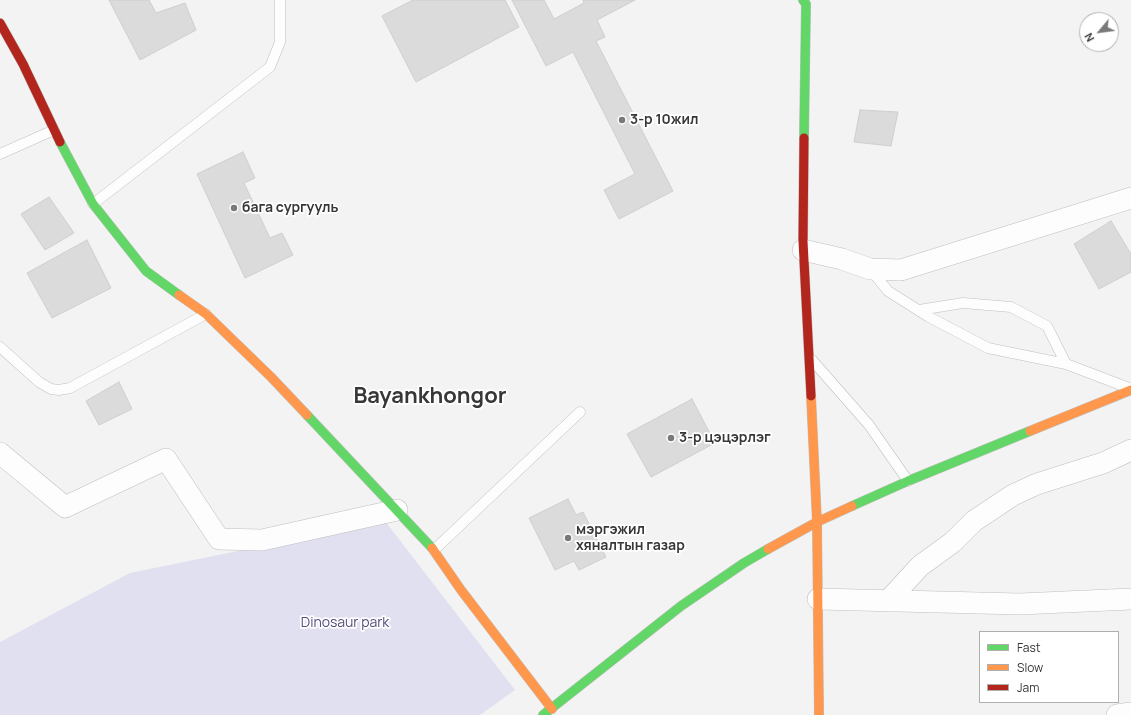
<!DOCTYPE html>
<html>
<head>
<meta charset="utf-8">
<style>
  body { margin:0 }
  #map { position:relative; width:1131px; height:715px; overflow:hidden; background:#f3f3f3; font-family:Manrope,sans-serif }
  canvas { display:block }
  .legend { position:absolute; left:979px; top:631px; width:140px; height:72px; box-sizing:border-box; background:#fff; border:1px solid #afafaf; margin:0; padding:5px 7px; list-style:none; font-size:12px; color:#373738 }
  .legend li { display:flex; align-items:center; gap:8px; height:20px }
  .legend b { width:20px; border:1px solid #afafaf }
  .north { position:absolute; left:1079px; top:12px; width:40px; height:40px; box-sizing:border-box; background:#fff; border:1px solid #afafaf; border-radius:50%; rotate:241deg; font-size:11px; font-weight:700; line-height:16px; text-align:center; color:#373738 }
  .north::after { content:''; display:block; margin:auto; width:14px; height:18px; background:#797979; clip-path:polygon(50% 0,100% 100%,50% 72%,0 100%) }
</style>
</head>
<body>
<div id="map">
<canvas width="1131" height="715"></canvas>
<ul class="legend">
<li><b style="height:5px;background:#63d668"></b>Fast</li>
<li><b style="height:5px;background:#ff974d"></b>Slow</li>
<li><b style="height:5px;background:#b3261e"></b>Jam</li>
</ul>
<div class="north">N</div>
</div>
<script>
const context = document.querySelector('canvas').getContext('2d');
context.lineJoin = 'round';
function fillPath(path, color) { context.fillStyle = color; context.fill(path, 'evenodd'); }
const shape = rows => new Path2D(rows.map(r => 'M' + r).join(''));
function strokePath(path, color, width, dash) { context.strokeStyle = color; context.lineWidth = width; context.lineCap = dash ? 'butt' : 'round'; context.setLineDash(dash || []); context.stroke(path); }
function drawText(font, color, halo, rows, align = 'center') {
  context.font = font + ' Manrope,sans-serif'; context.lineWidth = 3.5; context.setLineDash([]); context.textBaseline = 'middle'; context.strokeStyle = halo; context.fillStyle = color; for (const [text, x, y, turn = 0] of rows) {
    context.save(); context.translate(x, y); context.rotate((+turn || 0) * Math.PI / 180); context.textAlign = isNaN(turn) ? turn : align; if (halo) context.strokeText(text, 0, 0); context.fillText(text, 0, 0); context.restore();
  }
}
const green = shape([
  [385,521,515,690,480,715,0,715,0,642,130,573]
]);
const building = shape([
  [109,0,149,0,156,13,185,3,196,30,140,60,109,0],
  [413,0,505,0,519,27,416,82,382,16,413,0],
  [512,0,544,0,554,19,584,3,583,0,635,0,597,20,605,37,596,41,673,191,619,219,604,190,635,174,573,52,546,66,512,0],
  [860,110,898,112,891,146,854,142,860,110],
  [243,152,255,178,244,183,270,238,282,233,293,255,245,278,197,174,243,152],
  [49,197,74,233,45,250,21,214,49,197],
  [1111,221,1131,254,1131,272,1099,289,1074,244,1111,221],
  [87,240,111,288,52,318,27,273,87,240],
  [119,382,132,409,99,425,86,401,119,382],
  [692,399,715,443,651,477,627,434,692,399],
  [568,499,576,515,583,512,606,557,579,570,574,561,555,570,529,518,568,499]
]);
const lane = shape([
  [0,154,54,130],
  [93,204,270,67,280,42,280,0],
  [871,270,888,291,929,317,988,348,1066,364,1129,388],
  [919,310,963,303,1011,307,1047,326,1066,364],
  [0,347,39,382,51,389,59,390,70,388,206,314],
  [812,360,869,425,908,481],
  [434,550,580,412]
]);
const street = shape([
  [803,250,842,259,870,269,901,270,1131,198],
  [0,453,65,507,166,459,219,539,262,540,397,510],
  [818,599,1020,604,1131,599],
  [888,601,920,566,953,542,974,521,1013,495,1037,484,1103,463,1131,450],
  [1117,715,1131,713]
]);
const fast = shape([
  [803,0,806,4,804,138],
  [60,142,93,204,146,271,179,295],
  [307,415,432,548],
  [852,506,908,481,1030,431],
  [543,715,681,606,744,563,768,549]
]);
const slow = shape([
  [179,295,206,314,271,377,307,415],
  [1030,431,1131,390],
  [432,548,461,590,552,709],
  [768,549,817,522,811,396],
  [819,715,817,522,852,506]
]);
const jam = shape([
  [0,23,23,64,60,142],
  [804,138,803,241,811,396]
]);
const markers = [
  [622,120,4,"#797979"],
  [234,208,4,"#797979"],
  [671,438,4,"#797979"],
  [568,538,4,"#797979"]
];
const poiNames = [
  ["3-р 10жил",630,120],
  ["бага сургууль",242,208],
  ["3-р цэцэрлэг",679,438],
  ["мэргэжил",576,530],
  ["хяналтын газар",576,546]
];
const parkNames = [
  ["Dinosaur park",345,623]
];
const townNames = [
  ["Bayankhongor",430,397]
];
fillPath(green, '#e1e0f0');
fillPath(building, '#dbdbdb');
strokePath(building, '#cecece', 1);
strokePath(lane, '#bfbfbf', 11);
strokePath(street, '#bfbfbf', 22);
strokePath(fast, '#bfbfbf', 10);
strokePath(slow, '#bfbfbf', 10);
strokePath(jam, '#bfbfbf', 10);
strokePath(lane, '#fdfdfd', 10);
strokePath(street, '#fdfdfd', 21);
strokePath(fast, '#63d668', 9);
strokePath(slow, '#ff974d', 9);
strokePath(jam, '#b3261e', 9);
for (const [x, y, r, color] of markers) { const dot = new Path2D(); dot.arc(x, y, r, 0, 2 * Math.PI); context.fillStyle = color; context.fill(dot); strokePath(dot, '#fff', 1.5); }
drawText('bold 14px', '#373738', '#fff', poiNames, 'left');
drawText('14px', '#534d7a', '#fff', parkNames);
drawText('bold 22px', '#373738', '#fff', townNames);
</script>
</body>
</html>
